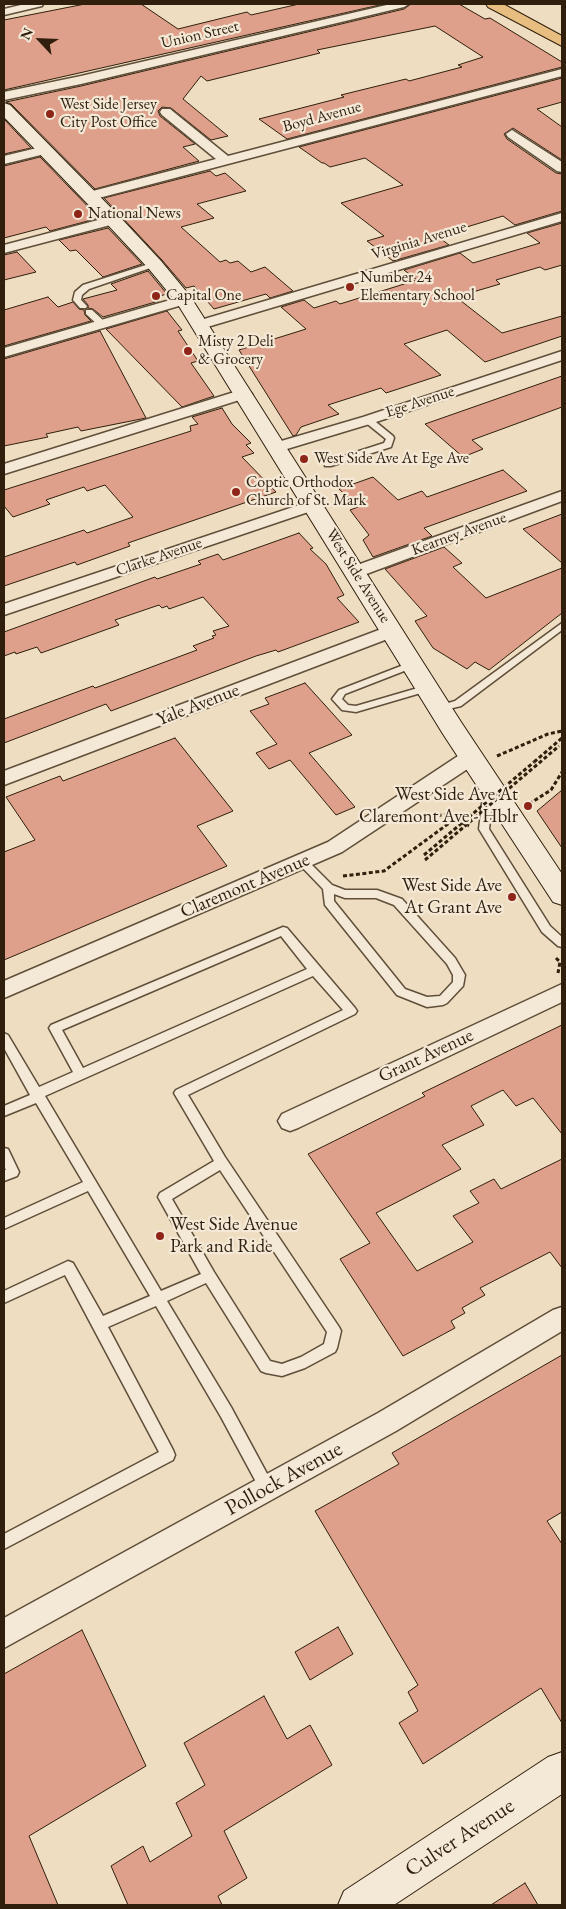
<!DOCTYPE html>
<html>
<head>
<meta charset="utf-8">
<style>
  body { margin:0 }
  #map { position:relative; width:566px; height:1909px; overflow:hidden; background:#eeddc0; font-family:"EB Garamond",serif }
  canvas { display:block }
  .frame { position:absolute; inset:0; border:5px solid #2f1f0c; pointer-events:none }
  .north { position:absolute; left:15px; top:15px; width:50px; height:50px; -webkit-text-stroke:4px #f4e9d6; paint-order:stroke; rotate:295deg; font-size:14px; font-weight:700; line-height:20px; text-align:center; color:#2f1f0c }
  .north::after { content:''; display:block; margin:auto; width:18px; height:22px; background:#2f1f0c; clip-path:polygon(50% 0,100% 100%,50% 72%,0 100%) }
</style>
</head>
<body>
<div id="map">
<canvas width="566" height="1909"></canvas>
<div class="frame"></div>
<div class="north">N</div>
</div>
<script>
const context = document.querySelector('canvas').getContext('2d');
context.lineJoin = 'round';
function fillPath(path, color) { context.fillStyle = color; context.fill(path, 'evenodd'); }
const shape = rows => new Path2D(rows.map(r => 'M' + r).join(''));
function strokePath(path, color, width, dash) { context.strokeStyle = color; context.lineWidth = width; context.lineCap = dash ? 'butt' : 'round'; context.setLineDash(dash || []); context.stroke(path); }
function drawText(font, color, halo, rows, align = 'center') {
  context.font = font + ' "EB Garamond",serif'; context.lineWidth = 4.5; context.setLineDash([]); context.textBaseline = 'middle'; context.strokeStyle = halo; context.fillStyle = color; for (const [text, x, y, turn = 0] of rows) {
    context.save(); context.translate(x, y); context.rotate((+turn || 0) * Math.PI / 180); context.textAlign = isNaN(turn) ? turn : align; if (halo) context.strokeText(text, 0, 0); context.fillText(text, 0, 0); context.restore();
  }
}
const building = shape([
  [85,4,141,4,178,29,247,12,251,15,299,4,384,4,4,90,4,20,85,4],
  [411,4,459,4,485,19,490,18,562,62,562,67,287,139,259,119,344,97,341,95,406,79,409,81,462,67,458,65,483,57,435,26,317,50,320,53,207,81,201,76,183,99,228,136,211,140,171,108,162,107,158,111,160,116,195,144,183,147,199,161,95,189,11,104,6,102,81,86,404,9,411,4],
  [562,78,562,102,537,109,562,127,562,160,513,128,504,134,507,139,556,173,562,174,562,211,515,225,503,216,437,236,449,245,393,261,367,241,384,236,341,203,403,185,365,158,330,167,324,163,322,163,299,147,562,78],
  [4,119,31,148,4,154,4,119],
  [40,157,99,218,50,231,46,227,4,238,4,166,40,157],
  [210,171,216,176,225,173,246,191,197,204,214,218,181,227,220,262,226,260,230,263,238,261,251,272,265,267,293,291,270,298,266,294,214,309,194,286,186,288,162,260,104,198,210,171],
  [562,223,562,265,545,270,540,267,496,280,500,284,456,297,502,333,562,316,562,336,485,362,447,330,404,344,441,375,386,393,381,388,328,405,339,414,301,427,296,435,293,436,239,350,306,329,281,307,304,300,314,308,336,301,340,304,417,280,404,270,460,253,473,263,540,243,527,233,562,223],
  [108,228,142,264,103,277,76,250,70,251,59,240,108,228],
  [17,252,36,272,4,280,4,255,17,252],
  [148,271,167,294,156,297,159,301,103,317,93,309,88,308,88,305,83,299,117,290,111,284,148,271],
  [48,297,58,307,73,302,79,309,84,310,85,315,91,321,4,346,4,310,48,297],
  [167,311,182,330,178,331,198,361,191,363,214,396,182,407,106,329,167,311],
  [100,331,146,418,81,431,78,427,46,434,48,437,4,446,4,359,100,331],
  [562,376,562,407,472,440,483,449,463,457,425,424,562,376],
  [222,408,232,424,251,443,246,445,254,453,242,457,276,492,128,543,130,546,77,565,75,562,4,586,4,557,84,530,87,533,133,517,105,485,87,491,84,487,46,500,50,504,13,517,4,506,4,490,191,431,190,426,198,424,192,417,222,408],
  [503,470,527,491,424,528,432,536,373,557,363,540,369,535,350,510,358,507,339,489,373,477,398,500,422,491,427,497,503,470],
  [562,514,562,563,523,529,562,514],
  [299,533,313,548,310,549,326,564,344,595,337,598,359,622,278,652,276,650,256,656,111,711,106,704,4,743,4,719,93,686,95,688,114,681,197,650,193,646,214,638,212,636,216,635,213,631,229,626,203,597,169,609,167,606,162,608,159,605,115,620,119,625,41,653,37,647,16,654,15,652,4,656,4,632,155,577,157,579,201,564,198,561,218,554,223,560,299,533],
  [444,547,462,563,453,567,486,598,562,568,562,613,489,670,475,662,467,669,433,648,415,621,427,616,385,569,444,547],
  [305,683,352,735,309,753,355,807,336,815,290,760,269,769,256,753,277,744,250,711,269,704,265,698,305,683],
  [175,738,233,811,197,826,227,866,4,960,4,852,35,840,6,797,60,776,63,781,175,738],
  [562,790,562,848,537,811,562,790],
  [562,1025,562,1134,533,1098,516,1106,503,1090,471,1106,484,1125,442,1145,461,1169,376,1213,417,1271,473,1242,453,1216,479,1203,470,1191,494,1179,501,1189,562,1159,562,1268,550,1252,480,1288,485,1295,462,1308,465,1313,451,1321,455,1328,403,1356,340,1259,370,1243,308,1154,425,1096,422,1093,562,1025],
  [562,1355,562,1512,547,1521,562,1544,562,1723,541,1688,423,1764,399,1723,418,1711,408,1692,418,1685,315,1511,399,1464,392,1453,562,1355],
  [338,1627,353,1654,310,1680,295,1652,338,1627],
  [82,1630,146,1766,29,1836,58,1905,4,1905,4,1674,82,1630],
  [264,1696,287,1739,310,1725,332,1765,224,1831,247,1878,218,1896,222,1905,128,1905,111,1866,143,1846,150,1862,192,1836,176,1803,205,1785,184,1743,264,1696],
  [525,1883,538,1905,491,1905,525,1883]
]);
const path = shape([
  [497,756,548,734,562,731],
  [534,762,562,738],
  [529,804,551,790,562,772],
  [418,816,469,814],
  [343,876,384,871,452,821,457,820,469,826],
  [556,958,560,962,558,973]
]);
const lane = shape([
  [152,263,159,265,89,289,82,295,81,300,87,306,86,308,80,308,73,300,75,292,83,285,152,263],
  [86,310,92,310,105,322,105,326,99,326,86,314,86,310],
  [365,418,371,418,393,436,394,438,391,447,331,466,325,466,325,462,384,443,386,439,365,422,365,418],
  [562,623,562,630,461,706,441,711,438,710,436,708,438,706,455,701,562,623],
  [414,661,417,662,417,666,345,694,342,699,348,705,356,706,428,685,433,688,431,690,356,712,342,710,332,699,339,690,414,661],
  [489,783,494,787,489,829,550,926,562,937,562,947,558,946,542,932,479,829,484,787,489,783],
  [302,858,306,859,332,885,345,890,377,890,402,899,455,958,465,975,463,986,447,1003,443,1005,427,1007,397,995,325,905,323,889,297,862,302,858],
  [334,894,345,898,376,898,394,905,447,964,453,975,453,982,440,996,427,997,405,989,334,901,334,894],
  [283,927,287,928,355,1008,357,1011,355,1014,188,1095,225,1157,339,1327,341,1331,337,1348,335,1352,305,1368,282,1376,266,1373,261,1371,206,1283,167,1301,231,1407,272,1483,274,1488,272,1493,267,1495,262,1493,221,1417,156,1306,108,1327,173,1450,175,1455,173,1460,4,1549,4,1534,159,1452,65,1275,4,1303,4,1291,68,1261,73,1263,103,1316,150,1296,88,1191,4,1229,4,1218,83,1182,36,1103,4,1116,4,1106,30,1095,4,1048,4,1033,8,1035,39,1087,73,1072,49,1028,51,1025,283,927],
  [281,936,307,969,83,1068,62,1030,281,936],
  [313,976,343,1010,176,1090,174,1093,214,1161,160,1193,158,1197,201,1274,161,1291,45,1096,313,976],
  [220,1170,327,1332,324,1344,301,1357,282,1364,270,1361,214,1272,172,1199,220,1170],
  [4,1148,8,1149,19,1172,17,1176,4,1181,4,1170,6,1170,4,1166,4,1148]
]);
const street = shape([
  [25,4,43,4,42,6,4,15,4,9,25,4],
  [391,4,409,4,404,7,81,84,4,100,4,92,81,76,391,4],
  [562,69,562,76,95,199,90,200,83,196,85,193,216,159,162,115,160,112,162,109,170,109,228,156,562,69],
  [512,130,562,162,562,172,557,171,508,137,506,134,512,130],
  [45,146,49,147,51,150,49,153,4,164,4,156,45,146],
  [562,213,562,221,204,328,199,329,194,328,192,325,194,322,562,213],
  [113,216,120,220,118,223,4,253,4,245,113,216],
  [184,296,189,297,191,300,189,303,4,357,4,348,184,296],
  [562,351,562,360,373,423,277,452,271,450,269,447,271,444,363,417,562,351],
  [244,389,249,391,252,394,249,397,4,474,4,464,244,389],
  [562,491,562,501,361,576,355,577,349,576,346,572,349,568,562,491],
  [314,500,320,502,322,505,320,508,4,615,4,604,314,500],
  [392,625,398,627,401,631,398,635,4,785,4,771,392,625],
  [471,750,478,752,481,757,478,762,342,852,4,998,4,981,328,842,464,752,471,750],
  [562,984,562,1002,298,1128,290,1131,282,1128,278,1121,282,1114,562,984],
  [562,1307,562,1331,396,1431,4,1648,4,1618,378,1413,553,1310,562,1307]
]);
const secondary = shape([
  [4,103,10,105,119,216,161,261,190,296,461,722,562,874,562,905,553,902,443,734,177,303,149,269,107,224,4,117,4,103],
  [562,1752,562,1794,394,1905,338,1905,344,1891,548,1757,562,1752]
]);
const primary = shape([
  [486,4,503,4,562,36,562,46,488,7,486,4]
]);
const pathBridge = shape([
  [424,855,534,762],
  [425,860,559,746]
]);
const markers = [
  [50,114,5,"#8f2418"],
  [78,214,5,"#8f2418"],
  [350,287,5,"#8f2418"],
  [156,296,5,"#8f2418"],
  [188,351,5,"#8f2418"],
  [304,459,5,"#8f2418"],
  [236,492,5,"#8f2418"],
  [528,806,5,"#8f2418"],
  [512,897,5,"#8f2418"],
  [160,1236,5,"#8f2418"]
];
const farStreetnames = [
  ["Union Street",200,35,-13],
  ["Boyd Avenue",322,117,-15],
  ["Virginia Avenue",419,241,-17],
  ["Ege Avenue",420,402,-18],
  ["Kearney Avenue",459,534,-20],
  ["Clarke Avenue",159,557,-19],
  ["West Side Avenue",358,576,58]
];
const farPoinames = [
  ["West Side Jersey",60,105],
  ["City Post Office",60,123],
  ["National News",88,214],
  ["Number 24",360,278],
  ["Elementary School",360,296],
  ["Capital One",166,296],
  ["Misty 2 Deli",198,342],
  ["& Grocery",198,360],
  ["West Side Ave At Ege Ave",314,459],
  ["Coptic Orthodox",246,483],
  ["Church of St. Mark",246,501]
];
const streetNames = [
  ["Yale Avenue",198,705,-21],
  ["Claremont Avenue",245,886,-23],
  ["Grant Avenue",426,1056,-25]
];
const poiNames = [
  ["West Side Ave At",518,795],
  ["Claremont Ave - Hblr",518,817],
  ["West Side Ave",502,886],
  ["At Grant Ave",502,908],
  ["West Side Avenue",170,1225,"left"],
  ["Park and Ride",170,1247,"left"]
];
const nearStreetnames = [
  ["Pollock Avenue",284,1479,-29],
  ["Culver Avenue",460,1838,-33]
];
fillPath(building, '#dea08a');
strokePath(building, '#2f1f0c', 1);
strokePath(lane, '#5f4e39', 3);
strokePath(street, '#5f4e39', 3);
strokePath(secondary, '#2f1f0c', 2);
strokePath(primary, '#2f1f0c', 2);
strokePath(path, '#2f1f0c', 3, [4, 2.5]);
fillPath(lane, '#f4e9d6');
fillPath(street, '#f4e9d6');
fillPath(secondary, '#f4e9d6');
fillPath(primary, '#e7be80');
strokePath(pathBridge, '#2f1f0c', 3, [4, 2.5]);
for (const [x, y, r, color] of markers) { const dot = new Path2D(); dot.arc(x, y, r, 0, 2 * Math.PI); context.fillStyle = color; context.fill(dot); strokePath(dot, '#f4e9d6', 2); }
drawText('16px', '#2f1f0c', '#f4e9d6', farStreetnames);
drawText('16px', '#2f1f0c', '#f4e9d6', farPoinames, 'left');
drawText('19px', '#2f1f0c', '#f4e9d6', streetNames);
drawText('19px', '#2f1f0c', '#f4e9d6', poiNames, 'right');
drawText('22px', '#2f1f0c', '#f4e9d6', nearStreetnames);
</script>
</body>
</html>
